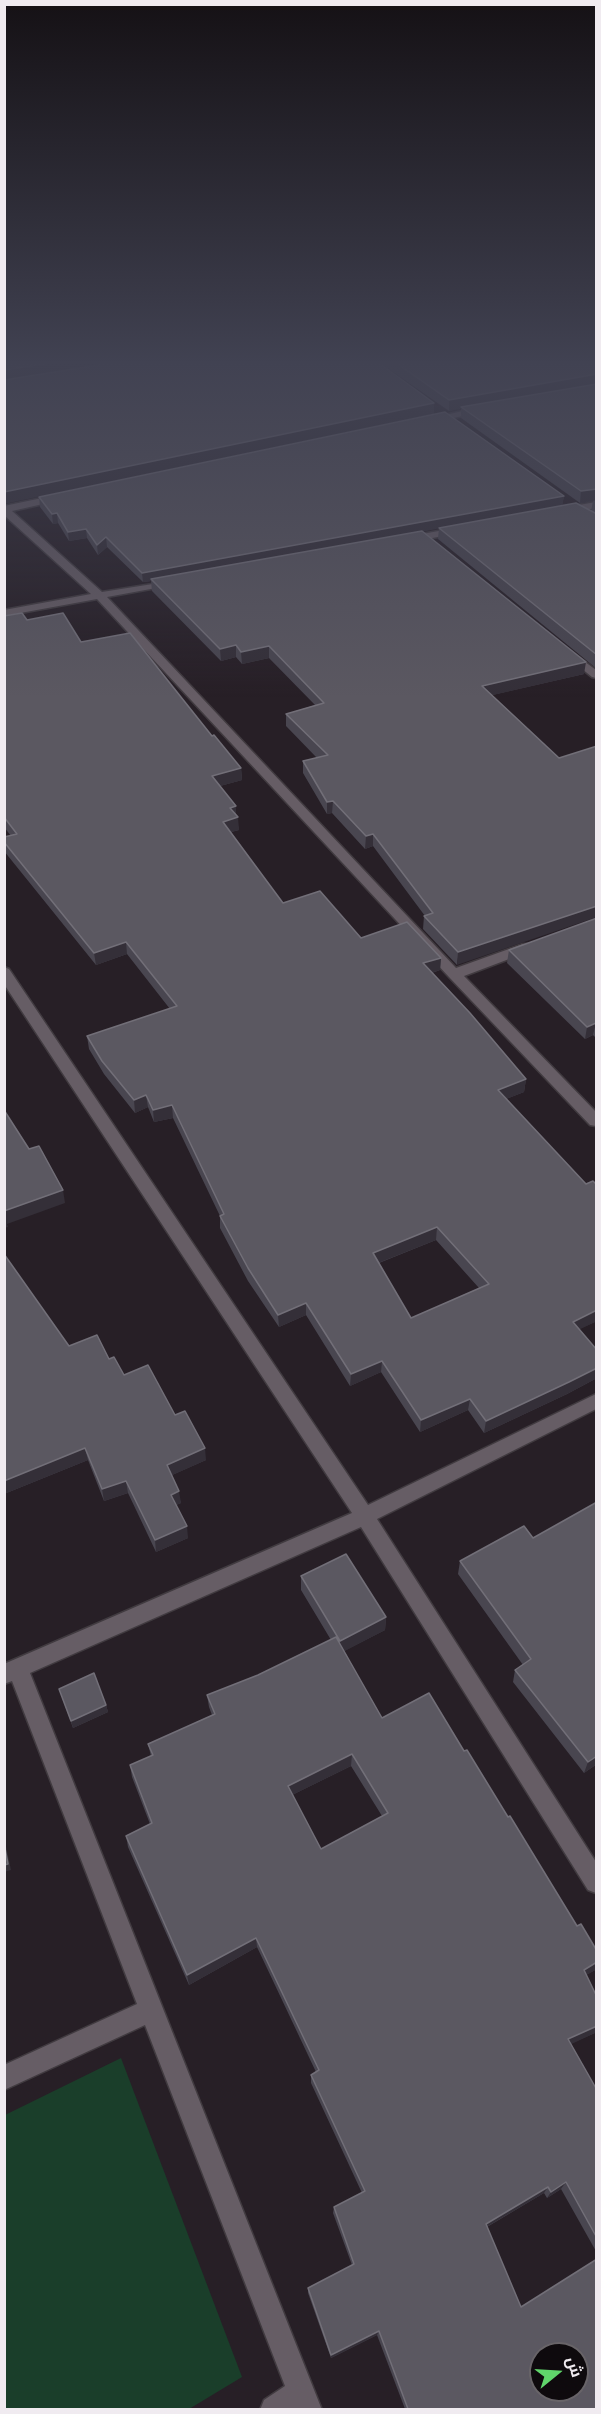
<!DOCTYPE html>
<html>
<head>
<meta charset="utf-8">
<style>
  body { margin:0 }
  #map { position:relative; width:601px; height:2414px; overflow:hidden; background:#271f26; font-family:Cabin,Cairo,sans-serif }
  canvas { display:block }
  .frame { position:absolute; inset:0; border:6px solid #f0ebf0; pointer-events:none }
  .north { position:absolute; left:529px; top:2342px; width:60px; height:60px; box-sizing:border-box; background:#0e0a0d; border:2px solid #686468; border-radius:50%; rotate:72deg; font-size:16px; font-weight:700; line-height:24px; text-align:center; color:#f0ebf0 }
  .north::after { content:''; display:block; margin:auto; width:21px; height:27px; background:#60d56b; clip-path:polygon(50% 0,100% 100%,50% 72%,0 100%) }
</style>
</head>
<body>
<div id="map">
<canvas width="601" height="2414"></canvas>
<div class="frame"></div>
<div class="north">ش</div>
</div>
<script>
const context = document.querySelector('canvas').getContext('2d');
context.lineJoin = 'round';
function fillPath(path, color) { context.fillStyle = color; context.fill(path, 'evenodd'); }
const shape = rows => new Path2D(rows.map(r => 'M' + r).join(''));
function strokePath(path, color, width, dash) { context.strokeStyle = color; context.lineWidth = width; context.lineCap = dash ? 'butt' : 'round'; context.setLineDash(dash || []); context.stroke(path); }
const green = shape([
  [121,2058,242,2377,189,2409,5,2409,5,2115]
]);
const minor = shape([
  [484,406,487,407,487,411,429,423,424,420,484,406],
  [61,494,65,495,65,499,12,511,102,592,178,580,178,584,107,597,456,968,523,944,533,944,535,947,533,950,464,976,596,1112,596,1126,590,1125,449,977,97,599,4,616,4,610,91,594,4,515,4,506,61,494],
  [596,502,596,508,562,514,557,511,562,508,596,502],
  [460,527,465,530,464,532,406,543,401,540,406,537,460,527],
  [569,650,596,670,596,678,592,677,565,655,563,653,569,650],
  [4,967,9,969,368,1505,596,1394,596,1409,377,1519,596,1862,596,1893,588,1890,361,1527,30,1673,322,2410,260,2410,264,2400,285,2386,145,2025,4,2090,4,2065,137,2004,12,1681,4,1684,4,1664,352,1513,4,984,4,967]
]);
const wall = shape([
  [376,360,597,360,597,669,438,539,439,528,423,531,584,674,492,695,457,965,423,929,424,916,425,916,373,846,365,849,332,813,327,814,303,773,303,761,317,758,286,726,286,714,315,705,269,658,242,664,236,657,221,661,152,591,151,581,143,582,107,547,98,555,87,538,69,541,58,523,53,524,40,507,39,497,564,496,562,505,591,511,593,501,580,503,461,418,461,408,449,411],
  [4,616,27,620,81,642,212,736,241,768,242,780,220,786,236,806,236,815,239,830,231,832,283,903,361,938,441,958,440,970,432,973,526,1079,524,1092,506,1099,586,1184,597,1185,597,1321,579,1329,597,1350,597,1378,567,1394,484,1433,468,1410,420,1432,381,1372,350,1386,306,1315,279,1327,248,1281,220,1228,220,1216,173,1118,154,1122,148,1107,135,1113,104,1074,89,1049,87,1036,170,1009,127,954,96,965,4,851,4,837,11,836,4,827],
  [436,1240,479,1288,411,1318,379,1263],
  [597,918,597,1039,593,1035,585,1039,507,963,509,950],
  [4,1254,69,1346,109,1359,124,1375,175,1415,206,1460,172,1475,181,1503,176,1505,188,1538,156,1552,128,1493,104,1501,88,1460,4,1494],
  [533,1538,597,1764,584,1773,513,1682,515,1670,523,1665,458,1574,460,1561],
  [301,1576,386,1617,385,1630,344,1651,382,1718,464,1751,577,1926,597,1951,597,1969,586,1975,597,1997,597,2032,570,2044,597,2090,597,2253,561,2189,547,2198,544,2193,487,2227,521,2307,597,2409,405,2409,377,2335,331,2358,308,2293,308,2288,352,2265,333,2213,334,2207,362,2193,311,2083,311,2075,316,2072,257,1947,189,1985,128,1847,126,1836,150,1824,132,1777,130,1765,151,1756,148,1744,212,1715,209,1707,207,1695,258,1675,331,1640,301,1590],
  [351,1766,382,1816,321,1849,292,1795],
  [59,1689,106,1705,108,1712,73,1728]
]);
const shadedWall = shape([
  [70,360,136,360,4,381,4,370],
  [597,374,597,384,449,411,449,400],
  [434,403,434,414,4,504,4,492],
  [597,489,597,500,580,503,581,491],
  [564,496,562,506,152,581,151,579,151,581,143,582,142,573],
  [57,513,58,523,53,524,52,514],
  [86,529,87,538,69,541,68,532],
  [106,537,107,547,98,555,97,545],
  [236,645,236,657,221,661,220,649],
  [269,646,269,658,242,664,241,652],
  [586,662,584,674,480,698,482,686],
  [241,768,242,780,213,788,212,776],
  [333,801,332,813,327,814,327,802],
  [236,806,236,818,238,817,239,830,223,834,223,822,230,808],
  [373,834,373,846,365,849,366,836],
  [597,906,597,917,457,965,458,952],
  [126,942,127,954,96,965,94,953],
  [441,958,440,970,422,976,423,963],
  [596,1023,593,1035,585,1039,587,1027],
  [526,1079,524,1092,496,1103,498,1090],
  [146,1095,148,1107,135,1113,134,1100],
  [172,1105,173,1118,154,1122,153,1110],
  [63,1190,65,1203,7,1224,8,1227,4,1228,4,1211],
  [437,1227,436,1240,373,1265,373,1253],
  [306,1303,306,1315,279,1327,278,1315],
  [597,1310,597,1321,570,1334,573,1322],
  [382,1361,381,1372,350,1386,351,1374],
  [597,1368,597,1378,567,1394,484,1433,486,1421],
  [470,1399,468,1410,420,1432,421,1420],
  [85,1448,88,1460,4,1494,4,1481],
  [205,1448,206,1460,168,1477,167,1465],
  [126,1481,128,1493,104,1501,102,1489],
  [179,1491,181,1503,172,1507,171,1495],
  [187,1526,188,1538,156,1552,155,1540],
  [386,1617,385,1630,339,1654,340,1641],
  [106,1705,108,1712,73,1728,71,1721],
  [352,1754,351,1766,288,1797,288,1786],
  [597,1756,597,1764,584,1773,588,1762],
  [4,1837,11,1870,4,1872],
  [256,1938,257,1947,189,1985,187,1975],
  [597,1962,597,1969,579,1979,584,1970],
  [597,2026,597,2032,563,2048,568,2039],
  [566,2182,561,2189,547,2198,551,2192],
  [548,2187,544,2193,483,2229,486,2224],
  [379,2331,377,2335,331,2358,331,2355]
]);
const building = shape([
  [4,360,70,360,4,370,4,360],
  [131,360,375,360,434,403,4,492,4,380,131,360],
  [392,360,597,360,597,374,449,400,392,360],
  [597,384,597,489,581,491,461,407,597,384],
  [445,412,564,496,142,573,106,537,97,545,86,529,68,532,57,513,52,514,39,497,445,412],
  [576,503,597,514,597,655,439,528,576,503],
  [422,531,586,662,482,686,559,758,597,746,597,906,458,952,424,916,433,913,373,834,366,836,333,801,327,802,303,761,328,755,286,714,324,703,269,646,241,652,236,645,220,649,151,579,422,531],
  [22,613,27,620,63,613,81,642,130,633,212,736,214,735,241,768,212,776,236,806,230,808,238,817,223,822,283,903,320,891,361,938,407,922,441,958,423,963,470,1013,526,1079,498,1090,586,1184,593,1181,597,1185,597,1310,573,1322,597,1350,597,1368,569,1382,486,1421,470,1399,421,1420,382,1361,351,1374,306,1303,278,1315,248,1268,220,1216,224,1214,172,1105,153,1110,146,1095,134,1100,102,1061,87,1036,177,1006,126,942,94,953,4,842,4,837,17,834,4,817,4,616,22,613],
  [437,1227,489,1284,411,1318,373,1253,437,1227],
  [597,918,597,1024,596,1023,587,1027,509,950,597,918],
  [4,1110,29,1149,39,1146,63,1190,4,1211,4,1110],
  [4,1254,69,1346,97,1335,109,1359,114,1357,124,1375,148,1365,175,1415,185,1411,205,1448,167,1465,179,1491,171,1495,187,1526,155,1540,126,1481,102,1489,85,1448,4,1481,4,1254],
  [597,1502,597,1756,588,1762,515,1670,531,1659,460,1561,524,1526,533,1538,597,1502],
  [346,1554,386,1617,340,1641,301,1576,346,1554],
  [336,1637,382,1718,429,1693,464,1751,467,1750,508,1817,510,1816,577,1926,581,1924,597,1951,597,1962,584,1970,597,1997,597,2026,568,2039,597,2090,597,2238,566,2182,551,2192,548,2187,486,2224,521,2307,597,2259,597,2409,408,2409,379,2331,331,2355,308,2288,354,2264,334,2207,365,2191,311,2075,319,2070,256,1938,187,1975,126,1836,152,1823,130,1765,153,1755,148,1744,215,1714,207,1695,258,1675,336,1637],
  [352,1754,388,1813,321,1849,288,1786,352,1754],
  [541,2354,577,2354,577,2390,541,2390,541,2354],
  [94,1673,106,1705,71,1721,59,1689,94,1673],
  [4,1843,8,1864,4,1865,4,1843]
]);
fillPath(green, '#1a3e2a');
strokePath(minor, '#413b40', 3);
fillPath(minor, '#665d65');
fillPath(wall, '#494650');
fillPath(shadedWall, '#342f38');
fillPath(building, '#5b5861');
strokePath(building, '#726f78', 1.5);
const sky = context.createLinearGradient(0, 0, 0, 698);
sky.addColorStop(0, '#151115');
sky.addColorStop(0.52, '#414252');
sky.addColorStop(1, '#41425200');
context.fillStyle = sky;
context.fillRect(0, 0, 601, 698);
</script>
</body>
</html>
